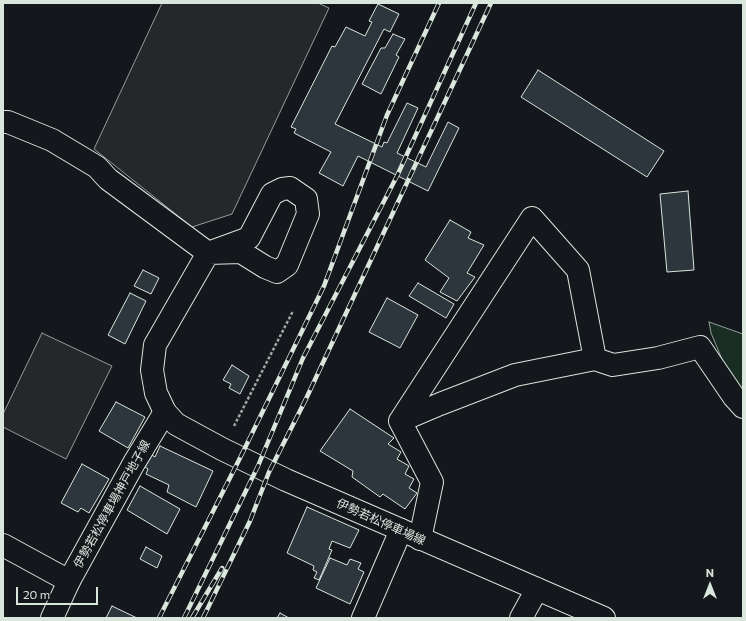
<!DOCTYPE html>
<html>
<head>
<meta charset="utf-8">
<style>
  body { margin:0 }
  #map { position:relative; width:746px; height:621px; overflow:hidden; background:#14181c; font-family:Commissioner,sans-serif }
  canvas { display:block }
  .frame { position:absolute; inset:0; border:4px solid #d8e6dc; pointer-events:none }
  .north { position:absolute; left:690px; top:565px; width:40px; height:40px; -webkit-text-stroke:3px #14181c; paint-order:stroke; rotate:0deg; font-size:11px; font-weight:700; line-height:16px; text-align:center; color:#d8e6dc }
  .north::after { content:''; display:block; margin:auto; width:14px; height:18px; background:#d8e6dc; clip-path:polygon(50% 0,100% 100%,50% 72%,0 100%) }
  .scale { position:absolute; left:16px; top:587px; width:82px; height:18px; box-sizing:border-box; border:2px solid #d8e6dc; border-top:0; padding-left:5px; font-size:12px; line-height:14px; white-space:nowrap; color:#d8e6dc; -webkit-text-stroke:3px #14181c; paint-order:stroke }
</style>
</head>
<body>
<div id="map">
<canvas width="746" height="621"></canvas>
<div class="frame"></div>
<div class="north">N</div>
<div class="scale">20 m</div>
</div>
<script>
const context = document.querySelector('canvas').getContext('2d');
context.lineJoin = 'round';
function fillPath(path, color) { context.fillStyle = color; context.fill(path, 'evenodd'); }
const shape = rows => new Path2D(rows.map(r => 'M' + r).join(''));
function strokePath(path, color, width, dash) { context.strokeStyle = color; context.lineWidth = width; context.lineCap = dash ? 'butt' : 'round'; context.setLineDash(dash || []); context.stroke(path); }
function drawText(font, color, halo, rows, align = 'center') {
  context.font = font + ' Commissioner,"Noto Sans JP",sans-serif'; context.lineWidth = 3; context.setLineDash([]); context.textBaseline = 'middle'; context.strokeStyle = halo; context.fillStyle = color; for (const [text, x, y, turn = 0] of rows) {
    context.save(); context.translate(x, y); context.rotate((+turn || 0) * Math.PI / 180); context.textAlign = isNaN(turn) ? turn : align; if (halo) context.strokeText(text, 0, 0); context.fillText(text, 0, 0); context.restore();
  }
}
const green = shape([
  [709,322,743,334,743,392,724,364,711,333,709,322]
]);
const parking = shape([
  [162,3,318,3,329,8,232,214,192,227,94,149,162,3],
  [42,333,112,366,66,459,3,427,3,414,42,333]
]);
const building = shape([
  [378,4,399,14,390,32,384,29,335,124,382,147,384,142,387,143,407,103,418,108,397,153,426,167,448,122,459,128,428,191,358,156,343,186,319,173,331,152,294,133,296,129,291,127,332,46,335,47,346,27,365,36,372,22,369,21,378,4],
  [393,34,405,39,396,55,399,57,381,94,362,84,381,48,385,48,393,34],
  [538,70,664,151,647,177,521,97,538,70],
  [688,191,694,270,667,272,660,194,688,191],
  [450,220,471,232,468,238,484,245,467,273,475,277,457,301,440,292,449,278,425,260,450,220],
  [143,270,159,278,151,294,134,286,143,270],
  [418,283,454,304,446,318,409,296,418,283],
  [130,293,146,301,125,344,108,335,130,293],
  [387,298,418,315,400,348,369,332,387,298],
  [232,365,249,376,240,394,229,388,231,384,223,380,232,365],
  [116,402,145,417,128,448,99,431,116,402],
  [350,409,394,438,388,444,401,452,397,459,409,466,405,474,414,479,409,488,417,493,405,509,383,494,380,497,352,477,353,471,320,451,350,409],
  [160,446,213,471,196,507,167,492,169,485,146,474,148,469,145,467,152,455,155,457,160,446],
  [82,464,109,479,89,513,81,508,78,512,61,503,82,464],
  [140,486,180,509,167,534,127,510,140,486],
  [307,507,359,530,350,548,332,541,329,549,332,550,319,580,314,578,317,572,313,570,314,566,287,553,307,507],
  [146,547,162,556,157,568,140,559,146,547],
  [330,558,347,565,350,559,361,563,358,569,364,572,350,604,316,588,330,558],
  [112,606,137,618,106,618,112,606],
  [280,613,289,618,277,618,280,613]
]);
const path = shape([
  [234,426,293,311]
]);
const minor = shape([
  [3,122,8,122,52,140,97,167,108,179,208,253,155,345,152,370,156,393,165,412],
  [290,188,306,199,308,214,287,265,277,272,265,267,241,252,208,253,249,238,272,194,282,189,290,188],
  [400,421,532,218,578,270,595,359],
  [420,539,432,482,400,421,440,404,515,375,595,359,613,365,658,358,700,347,734,397,743,407],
  [3,545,69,581],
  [363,618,401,530],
  [521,618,537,589]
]);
const secondary = shape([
  [52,618,69,581,134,463,165,412,176,424,222,449,286,480,604,618]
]);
const rail = shape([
  [159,618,240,458,324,286,387,115,439,3],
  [184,618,258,466,303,358,397,176,476,3],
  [192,618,222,568],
  [203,618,250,521,269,472,305,401,491,3]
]);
const streetNames = [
  ["伊勢若松停車場神戸地子線",112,504,-61],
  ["伊勢若松停車場線",381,522,24]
];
fillPath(green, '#1a2d24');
strokePath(green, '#939e99', 1);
fillPath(parking, '#24282b');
strokePath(parking, '#939e99', 1);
fillPath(building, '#2c363c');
strokePath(building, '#d8e6dc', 1);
strokePath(minor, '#d8e6dc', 24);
strokePath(secondary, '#d8e6dc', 24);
strokePath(path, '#9da8a2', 2.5, [3, 2]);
strokePath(minor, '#14181c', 22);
strokePath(secondary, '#14181c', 22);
strokePath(rail, '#d8e6dc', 4.5);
strokePath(rail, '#14181c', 3, [9]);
drawText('12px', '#d8e6dc', '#14181c', streetNames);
</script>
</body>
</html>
